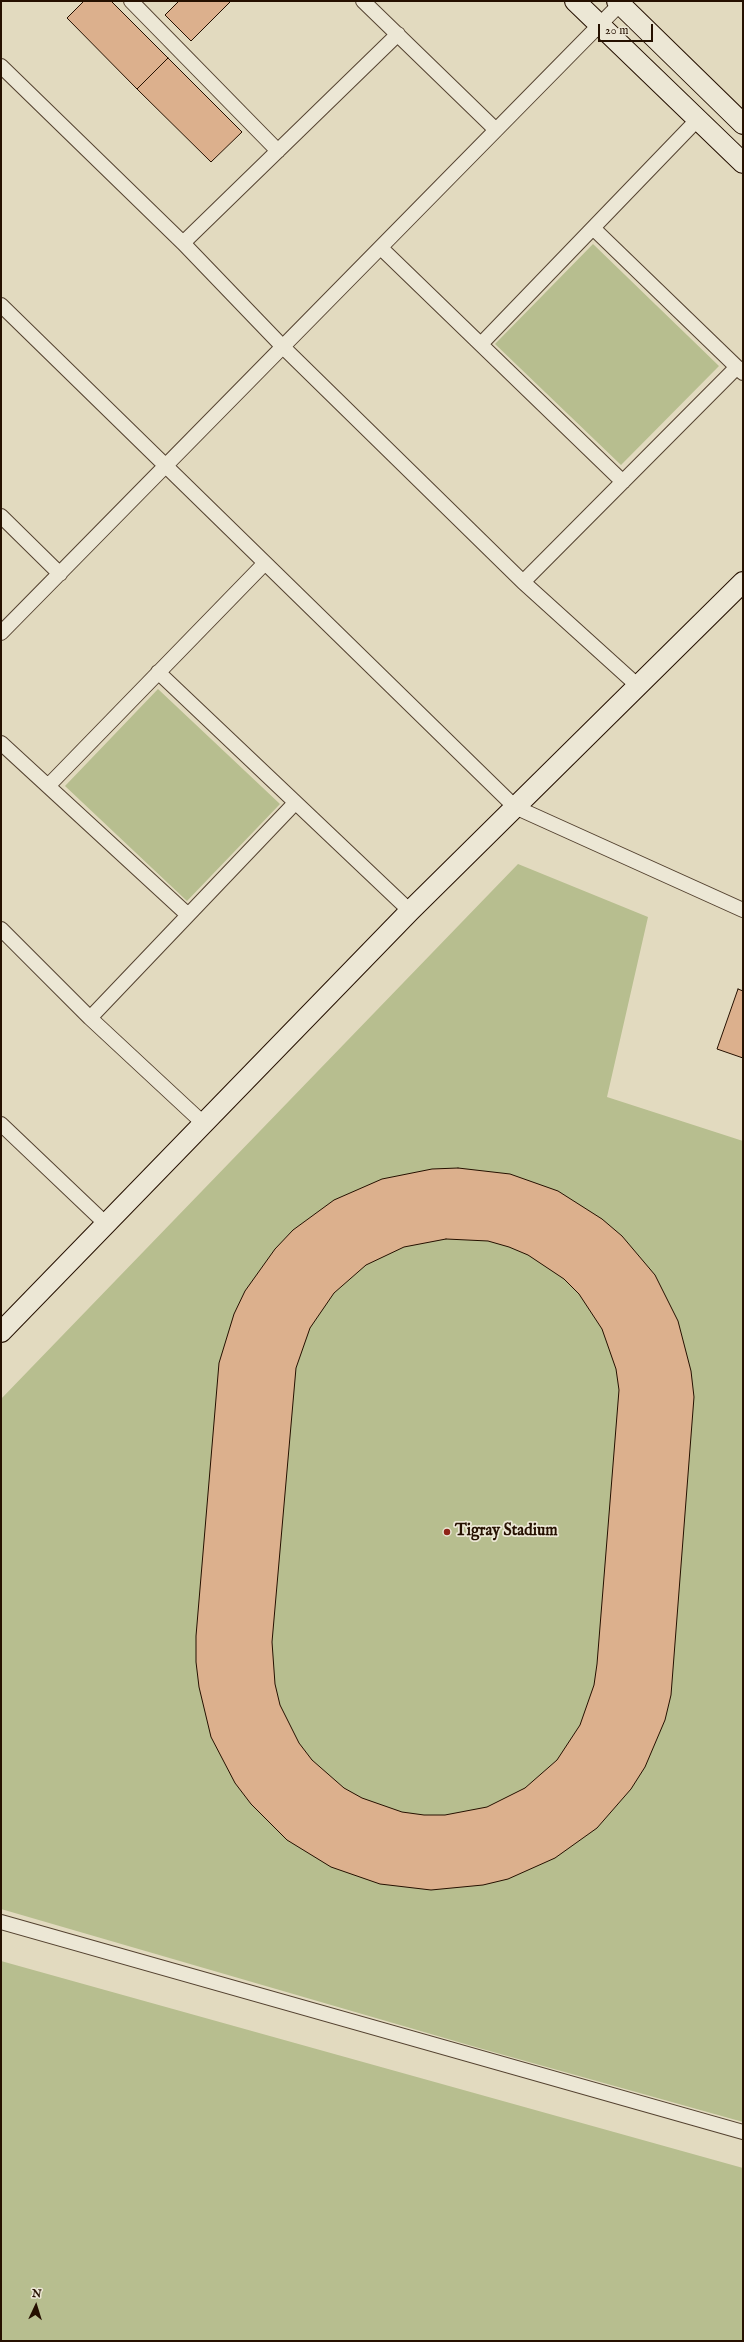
<!DOCTYPE html>
<html>
<head>
<meta charset="utf-8">
<style>
  body { margin:0 }
  #map { position:relative; width:744px; height:2342px; overflow:hidden; background:#e2dabf; font-family:"IM FELL English",serif }
  canvas { display:block }
  .frame { position:absolute; inset:0; border:2px solid #251000; pointer-events:none }
  .north { position:absolute; left:16px; top:2286px; width:40px; height:40px; -webkit-text-stroke:3px #ece7d5; paint-order:stroke; rotate:4deg; font-size:11px; font-weight:700; line-height:16px; text-align:center; color:#251000 }
  .north::after { content:''; display:block; margin:auto; width:14px; height:18px; background:#251000; clip-path:polygon(50% 0,100% 100%,50% 72%,0 100%) }
  .scale { position:absolute; left:598px; top:24px; width:55px; height:18px; box-sizing:border-box; border:2px solid #251000; border-top:0; padding-left:5px; font-size:12px; line-height:14px; white-space:nowrap; color:#251000; -webkit-text-stroke:3px #ece7d5; paint-order:stroke }
</style>
</head>
<body>
<div id="map">
<canvas width="744" height="2342"></canvas>
<div class="frame"></div>
<div class="north">N</div>
<div class="scale">20 m</div>
</div>
<script>
const context = document.querySelector('canvas').getContext('2d');
context.lineJoin = 'round';
function fillPath(path, color) { context.fillStyle = color; context.fill(path, 'evenodd'); }
const shape = rows => new Path2D(rows.map(r => 'M' + r).join(''));
function strokePath(path, color, width, dash) { context.strokeStyle = color; context.lineWidth = width; context.lineCap = dash ? 'butt' : 'round'; context.setLineDash(dash || []); context.stroke(path); }
function drawText(font, color, halo, rows, align = 'center') {
  context.font = font + ' "IM FELL English",serif'; context.lineWidth = 3.5; context.setLineDash([]); context.textBaseline = 'middle'; context.strokeStyle = halo; context.fillStyle = color; for (const [text, x, y, turn = 0] of rows) {
    context.save(); context.translate(x, y); context.rotate((+turn || 0) * Math.PI / 180); context.textAlign = isNaN(turn) ? turn : align; if (halo) context.strokeText(text, 0, 0); context.fillText(text, 0, 0); context.restore();
  }
}
const green = shape([
  [593,244,719,366,621,465,495,344],
  [158,689,280,804,187,901,65,786],
  [518,864,648,917,607,1097,743,1141,743,2122,479,2048,1,1909,1,1399],
  [1,1961,743,2168,743,2341,1,2341]
]);
const building = shape([
  [84,1,111,1,168,58,137,89,67,18,84,1],
  [179,1,231,1,191,41,165,15,179,1],
  [168,58,242,132,211,162,137,89,168,58],
  [738,989,743,991,743,1058,717,1049,738,989],
  [458,1168,510,1174,558,1191,602,1219,622,1236,655,1275,678,1321,691,1371,694,1397,671,1695,665,1720,645,1767,631,1789,597,1828,555,1858,508,1879,483,1885,431,1890,380,1884,331,1867,287,1840,251,1804,235,1783,211,1737,199,1687,196,1662,196,1636,219,1363,234,1314,245,1291,275,1249,293,1230,334,1200,382,1179,432,1169,458,1168],
  [446,1239,488,1241,509,1247,528,1255,564,1279,579,1294,602,1329,616,1369,619,1390,597,1664,594,1685,580,1725,557,1760,525,1788,487,1807,445,1815,424,1815,402,1812,362,1798,344,1788,312,1760,299,1743,280,1705,275,1684,272,1642,296,1368,310,1328,334,1293,366,1265,404,1247,446,1239]
]);
const street = shape([
  [131,1,278,151],
  [363,1,496,130],
  [1,66,183,243,283,347,523,582,638,686],
  [593,228,743,373],
  [183,243,398,34],
  [381,248,623,482],
  [1,305,515,807,743,910],
  [481,344,698,119],
  [1,516,60,574],
  [523,582,737,367],
  [1,633,623,1],
  [158,672,410,911],
  [1,743,188,915],
  [48,786,265,563],
  [1,929,90,1018,203,1123],
  [90,1018,295,803],
  [1,1124,105,1223],
  [1,1922,743,2132]
]);
const secondary = shape([
  [575,1,743,163],
  [617,1,743,124],
  [1,1332,410,911,743,582]
]);
const markers = [
  [447,1532,4,"#8f2418"]
];
const poiNames = [
  ["Tigray Stadium",455,1532]
];
fillPath(green, '#b7be8f');
fillPath(building, '#dcb08d');
strokePath(building, '#251000', 1);
strokePath(street, '#544230', 16);
strokePath(secondary, '#251000', 22);
strokePath(street, '#ece7d5', 14);
strokePath(secondary, '#ece7d5', 20);
for (const [x, y, r, color] of markers) { const dot = new Path2D(); dot.arc(x, y, r, 0, 2 * Math.PI); context.fillStyle = color; context.fill(dot); strokePath(dot, '#ece7d5', 1.5); }
drawText('bold 16px', '#251000', '#ece7d5', poiNames, 'left');
</script>
</body>
</html>
